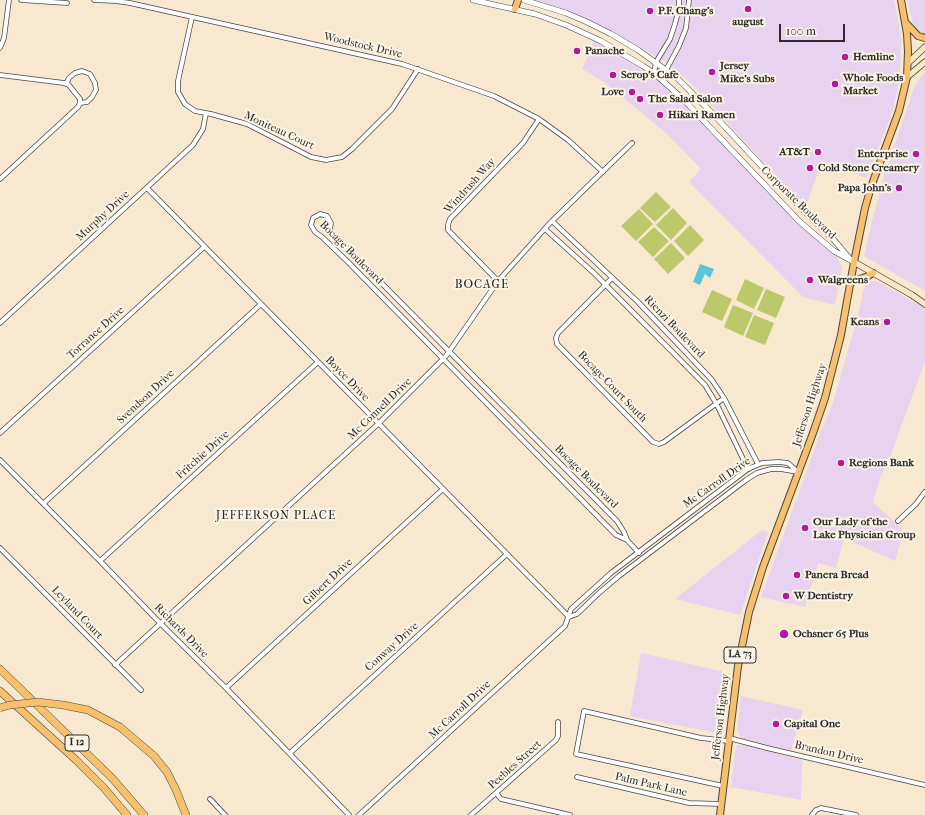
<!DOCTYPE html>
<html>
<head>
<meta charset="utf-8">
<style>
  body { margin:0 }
  #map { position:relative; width:925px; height:815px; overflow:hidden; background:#f8e8d0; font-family:"IM FELL French Canon",serif }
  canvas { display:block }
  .scale { position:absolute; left:779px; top:24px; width:66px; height:18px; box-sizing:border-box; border:2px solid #2b2b2b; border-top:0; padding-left:5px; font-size:12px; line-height:14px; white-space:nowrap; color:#2b2b2b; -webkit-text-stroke:3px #fcf5e5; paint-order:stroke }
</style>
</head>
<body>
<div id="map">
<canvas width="925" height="815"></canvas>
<div class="scale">100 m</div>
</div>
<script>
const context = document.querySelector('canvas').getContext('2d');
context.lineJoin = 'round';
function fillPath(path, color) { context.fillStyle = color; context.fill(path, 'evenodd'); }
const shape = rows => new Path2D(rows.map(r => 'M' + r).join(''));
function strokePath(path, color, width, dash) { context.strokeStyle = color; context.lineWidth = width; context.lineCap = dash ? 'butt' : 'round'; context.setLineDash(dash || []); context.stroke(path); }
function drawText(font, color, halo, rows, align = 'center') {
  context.font = font + ' "IM FELL French Canon",serif'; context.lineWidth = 4; context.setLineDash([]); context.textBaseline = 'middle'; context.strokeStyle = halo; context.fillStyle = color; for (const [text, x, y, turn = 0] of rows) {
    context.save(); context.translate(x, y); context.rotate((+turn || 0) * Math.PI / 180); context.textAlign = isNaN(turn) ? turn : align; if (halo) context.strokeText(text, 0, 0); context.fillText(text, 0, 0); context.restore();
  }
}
const built = shape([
  [537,0,894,0,899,25,901,38,900,76,893,110,867,178,822,162,805,208,693,85,678,72,664,61,600,25,581,16],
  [907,0,925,0,925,36,918,33,914,27],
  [595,38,652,75,684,100,752,172,834,251,842,267,835,305,803,297,689,182,701,169,666,133,604,82,582,69],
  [925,71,925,291,864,256,872,221,885,173,915,85],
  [866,280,878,282,925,308,925,361,886,468,881,475,873,502,904,531,895,561,844,538,836,568,818,563,805,607,761,597,822,429,833,403,855,326],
  [762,530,768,532,740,615,675,599],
  [641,653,725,672,717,733,630,716],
  [741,696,803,710,791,751,742,738,737,731],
  [736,745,744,745,802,760,801,800,731,787]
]);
const green = shape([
  [656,192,671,207,655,222,640,208],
  [673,208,687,223,671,240,656,225],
  [639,209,653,224,636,241,621,226],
  [690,225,704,240,688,256,674,241],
  [654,227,669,241,653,257,638,242],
  [671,243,685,258,668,274,654,259],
  [745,279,764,288,754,309,736,300],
  [766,289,785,297,776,318,757,310],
  [712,290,732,299,722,321,702,312],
  [733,305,753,313,743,336,724,327],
  [754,315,774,323,765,345,745,337]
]);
const water = shape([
  [700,264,714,269,710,278,705,274,700,285,693,282]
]);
const minor = shape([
  [21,0,67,3],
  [94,0,116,1,130,3,402,64,494,96,539,119,568,140,603,172],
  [679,0,679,8,675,24,670,39,656,62,654,73,666,70,679,46,686,28,689,0],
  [192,17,178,81,178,92,185,104,195,111,211,114,247,124,311,157,326,160,342,157,352,149,392,109,418,69],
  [0,48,4,38,9,0],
  [0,75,64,83,68,84,80,99,80,103],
  [66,84,69,78,75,73,82,71,90,74,95,83,96,90,92,97,87,102,80,103],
  [0,179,78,107,80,103],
  [147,188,569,617],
  [552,221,638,302,712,380,724,398,758,464],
  [545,229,595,274,705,385,716,403,746,465,749,469],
  [612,278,558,333,556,338,557,344,653,442,659,444,664,442,724,398],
  [498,281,448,230,448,225,450,219,523,143,539,119],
  [0,323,193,145,203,129,206,113],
  [0,433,204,247],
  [0,460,100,561,161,624,226,688,349,815],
  [44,503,261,304],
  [898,521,916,504,925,492],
  [627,540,624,532,617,521,332,233,330,229,331,223,327,216,320,214,313,218,311,225,315,232,322,237,348,262,616,535,627,540,639,553],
  [0,548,141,690],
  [100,561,318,362],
  [569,617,577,614,599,593,619,576,746,480,757,473,771,469,781,469,798,472],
  [115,665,378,424,446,356,498,281,549,224,632,143],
  [226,688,443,489],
  [729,738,767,748,925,785],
  [290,753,507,554],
  [577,777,689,803,721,804],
  [723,786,576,754,584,711,701,738,728,741],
  [497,794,501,799,570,815],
  [210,799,225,815],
  [359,815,565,626,571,609,611,573,748,469,762,463,779,462,788,463,798,472],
  [471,815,556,740,558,736,558,722],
  [812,815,816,810,821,808,856,815]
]);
const tertiary = shape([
  [473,0,535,14,566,25,601,41,643,66,654,73,684,100,800,222,834,251,854,262],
  [524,0,566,13,587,22,611,34,638,50,677,78,715,116,795,202,834,240,850,259]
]);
const secondary = shape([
  [908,63,925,47],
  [907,77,925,62],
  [854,262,912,295,925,304]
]);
const primary = shape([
  [515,9,518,0],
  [905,22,918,36,925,38],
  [850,283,868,276,873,273],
  [720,815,738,666,749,612,763,567,813,433,825,398,841,335,854,262,865,208,871,187,899,111,907,77,908,51,907,34,901,0]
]);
const motorway = shape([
  [0,669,113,779,144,815],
  [0,691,76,760,104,788,127,815],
  [120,727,154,756,167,772,176,790,186,815]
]);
const motorwayBridge = shape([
  [0,708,10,705,38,702,63,705,88,710,120,727]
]);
const markers = [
  [748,9,4,"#b5179e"],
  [650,11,4,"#b5179e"],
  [577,51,4,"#b5179e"],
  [845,57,4,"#b5179e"],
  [712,72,4,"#b5179e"],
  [613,75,4,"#b5179e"],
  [835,84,4,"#b5179e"],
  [632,92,4,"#b5179e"],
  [640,99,4,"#b5179e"],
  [660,115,4,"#b5179e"],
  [818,152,4,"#b5179e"],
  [916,154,4,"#b5179e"],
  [810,168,4,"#b5179e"],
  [899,188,4,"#b5179e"],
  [810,280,4,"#b5179e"],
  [887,322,4,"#b5179e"],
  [841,463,4,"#b5179e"],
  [805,528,4,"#b5179e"],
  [797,575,4,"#b5179e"],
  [786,596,4,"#b5179e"],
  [784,634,5,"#b5179e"],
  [776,724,4,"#b5179e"]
];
const shields = [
  [740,655,32],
  [77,743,24]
];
const shieldNames = [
  ["LA 73",740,655],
  ["I 12",77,743]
];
const poiNames = [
  ["P.F. Chang's",658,11],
  ["august",748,22,"center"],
  ["Panache",585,51],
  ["Hemline",853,57],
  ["Jersey",720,66],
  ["Mike's Subs",720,79],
  ["Serop's Cafe",621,75],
  ["Whole Foods",843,78],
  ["Market",843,91],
  ["Love",624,92,"right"],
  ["The Salad Salon",648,99],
  ["Hikari Ramen",668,115],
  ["AT&T",810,152,"right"],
  ["Enterprise",908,154,"right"],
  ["Cold Stone Creamery",818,168],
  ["Papa John's",891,188,"right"],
  ["Walgreens",818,280],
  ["Keans",879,322,"right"],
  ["Regions Bank",849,463],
  ["Our Lady of the",813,522],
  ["Lake Physician Group",813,535],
  ["Panera Bread",805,575],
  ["W Dentistry",794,596],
  ["Ochsner 65 Plus",793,634],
  ["Capital One",784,724]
];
const streetNames = [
  ["Woodstock Drive",363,46,13],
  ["Moniteau Court",279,131,25],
  ["Windrush Way",470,186,-48],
  ["Corporate Boulevard",798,203,44],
  ["Murphy Drive",103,216,-43],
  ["Bocage Boulevard",351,253,45],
  ["Rienzi Boulevard",674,327,46],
  ["Torrance Drive",96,333,-42],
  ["Boyce Drive",347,379,46],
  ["Bocage Court South",612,387,46],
  ["Svendson Drive",146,397,-43],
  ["Jefferson Highway",810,405,-72],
  ["Mc Connell Drive",380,409,-44],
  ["Fritchie Drive",203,455,-42],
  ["Bocage Boulevard",586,477,45],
  ["Mc Carroll Drive",717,483,-35],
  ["Gilbert Drive",328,582,-43],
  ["Leyland Court",77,613,46],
  ["Richards Drive",181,631,45],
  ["Conway Drive",392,647,-42],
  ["Mc Carroll Drive",460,710,-43],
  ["Jefferson Highway",721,717,-83],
  ["Brandon Drive",829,753,13],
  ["Peebles Street",515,765,-42],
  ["Palm Park Lane",651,785,13]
];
const neighbourhoodNames = [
  ["BOCAGE",482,285],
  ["JEFFERSON PLACE",276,516]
];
fillPath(built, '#e7d2ef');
fillPath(green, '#bcc96b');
fillPath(water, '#5bc5d6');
strokePath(minor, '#4a4744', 5.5);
strokePath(tertiary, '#4a4744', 6);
strokePath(secondary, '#4a4744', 7);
strokePath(primary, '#4a4744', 8);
strokePath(motorway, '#4a4744', 8);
strokePath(minor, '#fff', 4);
strokePath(tertiary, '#fff', 5);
strokePath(secondary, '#fce6c4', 5.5);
strokePath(primary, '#f7c06c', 6);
strokePath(motorway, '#f7c06c', 7);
strokePath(motorwayBridge, '#4a4744', 8, []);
strokePath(motorwayBridge, '#f7c06c', 7);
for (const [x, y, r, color] of markers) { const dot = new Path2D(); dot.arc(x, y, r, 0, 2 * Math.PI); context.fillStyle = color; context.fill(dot); strokePath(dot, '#fcf5e5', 1.5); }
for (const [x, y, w] of shields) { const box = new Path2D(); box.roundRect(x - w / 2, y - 8, w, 16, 3); context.fillStyle = '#fcf5e5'; context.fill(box); strokePath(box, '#2b2b2b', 1); }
drawText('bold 10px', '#2b2b2b', null, shieldNames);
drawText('bold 11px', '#2b2b2b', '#fcf5e5', poiNames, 'left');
drawText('11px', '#2b2b2b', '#fcf5e5', streetNames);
context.letterSpacing = '1px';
drawText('12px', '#2b2b2b', '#fcf5e5', neighbourhoodNames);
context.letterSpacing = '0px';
</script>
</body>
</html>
